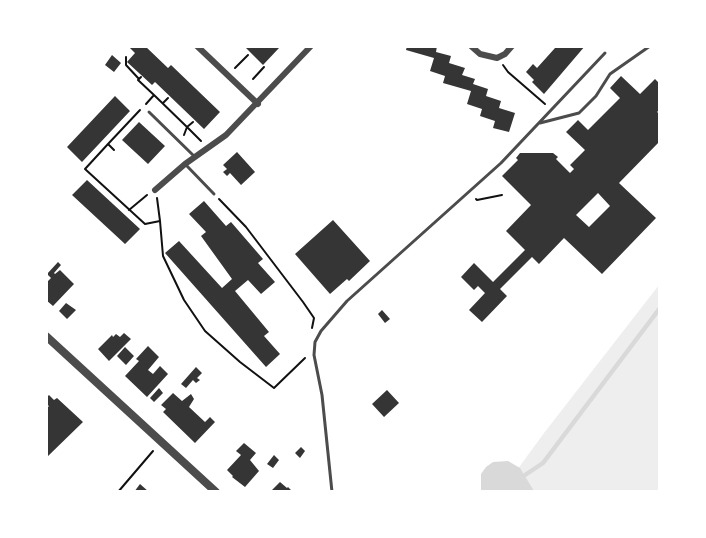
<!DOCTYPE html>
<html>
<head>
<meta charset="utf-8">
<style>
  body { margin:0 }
  #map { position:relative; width:706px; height:538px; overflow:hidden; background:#fff; font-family:"Sofia Sans Condensed",sans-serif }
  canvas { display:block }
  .frame { position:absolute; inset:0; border:48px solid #fff; pointer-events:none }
</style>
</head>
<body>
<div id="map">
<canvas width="706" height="538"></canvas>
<div class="frame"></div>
</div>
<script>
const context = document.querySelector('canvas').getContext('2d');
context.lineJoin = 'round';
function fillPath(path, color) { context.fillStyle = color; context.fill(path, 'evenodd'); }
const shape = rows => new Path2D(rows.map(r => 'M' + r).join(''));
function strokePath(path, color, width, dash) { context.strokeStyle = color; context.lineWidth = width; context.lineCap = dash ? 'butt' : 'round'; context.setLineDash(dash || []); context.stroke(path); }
const green = shape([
  [659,285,659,491,501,492,544,433]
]);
const water = shape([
  [508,461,520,468,534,491,481,491,481,474,486,467,493,462]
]);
const stream = shape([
  [525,475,543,463,660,308]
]);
const building = shape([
  [128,46,145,46,168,68,171,65,220,112,204,129,155,82,152,85,127,62,135,53],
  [244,46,277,46,279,48,263,65],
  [407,46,437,46,436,52,451,56,449,63,465,68,462,75,475,79,473,84,488,89,486,96,501,101,499,108,515,113,509,132,493,128,495,121,480,116,482,109,467,104,471,91,443,83,445,76,430,71,434,58,406,50],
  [554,46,585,46,544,94,532,82,534,80,526,72,533,64,537,68,555,48],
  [112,55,121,63,114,72,105,65],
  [621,76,640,94,655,79,660,84,660,109,657,112,660,114,660,141,619,183,656,218,602,274,564,238,539,264,532,257,500,289,507,296,482,322,469,310,485,293,478,286,474,290,461,277,474,263,493,282,525,250,506,231,531,205,502,176,518,160,516,158,520,153,553,153,558,157,556,159,570,173,574,169,570,165,585,150,566,132,578,120,588,130,620,98,610,88],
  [598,193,610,206,589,227,576,215],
  [115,96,130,111,82,162,67,147],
  [139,122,165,146,148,164,122,140],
  [237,152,255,172,241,185,230,173,227,176,223,172,227,169,223,165],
  [87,180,140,229,125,244,72,195],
  [204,201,226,226,231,222,263,259,258,263,275,282,261,294,248,280,235,291,269,332,264,336,280,354,266,367,165,253,179,241,222,288,232,279,201,236,206,232,189,214],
  [333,220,370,261,349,281,347,279,330,294,295,254],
  [58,262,61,265,54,273,55,274,60,270,74,284,53,306,46,300,46,283,51,278,47,274],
  [66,303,76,310,67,319,59,311],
  [382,310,390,319,385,323,378,314],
  [124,333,131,339,109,361,98,349,112,335,113,337,116,334,120,337],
  [148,346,159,357,148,370,153,374,160,366,168,374,147,397,125,376,139,361,136,359],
  [125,347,134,356,126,365,117,356],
  [196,367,202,373,197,378,200,380,196,383,193,380,186,388,181,384],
  [159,388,163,393,154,402,150,398],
  [387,390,399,403,384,417,372,404],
  [173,393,182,401,191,394,194,399,189,407,205,422,210,417,215,422,195,443,163,412,166,409,161,405],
  [49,395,54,400,57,398,83,422,46,458,46,409,49,406,46,404,46,398],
  [244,443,256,453,250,460,259,471,245,487,232,477,233,476,227,470,241,455,236,451],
  [301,447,305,451,300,458,295,453],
  [274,455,279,460,273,468,267,464],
  [280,482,287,488,288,487,293,492,274,492,272,490],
  [140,484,149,492,134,492]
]);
const path = shape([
  [126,57,126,65,139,79],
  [503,65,508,72,545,104],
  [235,68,248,55],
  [141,77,138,80,154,95],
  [253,79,264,67],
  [163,103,168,98],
  [146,104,154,95,187,127,184,135],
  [193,122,187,127,201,141],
  [108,144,85,169,145,224,160,221,163,256,184,300,205,331,240,362,274,388,305,358],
  [114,150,108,144,140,110],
  [157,198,160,221],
  [219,199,246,227,303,302,314,318,312,328],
  [476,199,477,200,502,195],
  [129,210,147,195],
  [118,492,153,451]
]);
const service = shape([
  [149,112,195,157],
  [540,123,579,113,596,96,610,74,650,46],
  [186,165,214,194],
  [332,492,322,395,314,355,315,342,321,331,347,301,501,163,605,53]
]);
const minor = shape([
  [197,46,258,104],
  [471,46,480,54,497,58,505,54,512,46],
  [155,190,185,164,226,135,311,46]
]);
const tertiary = shape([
  [46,336,216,492]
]);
fillPath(green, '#eee');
fillPath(water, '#d9d9d9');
strokePath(stream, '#d9d9d9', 4.5);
fillPath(building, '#353535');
strokePath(path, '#111', 2);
strokePath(service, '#4c4c4c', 3);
strokePath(minor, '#4c4c4c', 6);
strokePath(tertiary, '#4c4c4c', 8);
</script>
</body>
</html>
